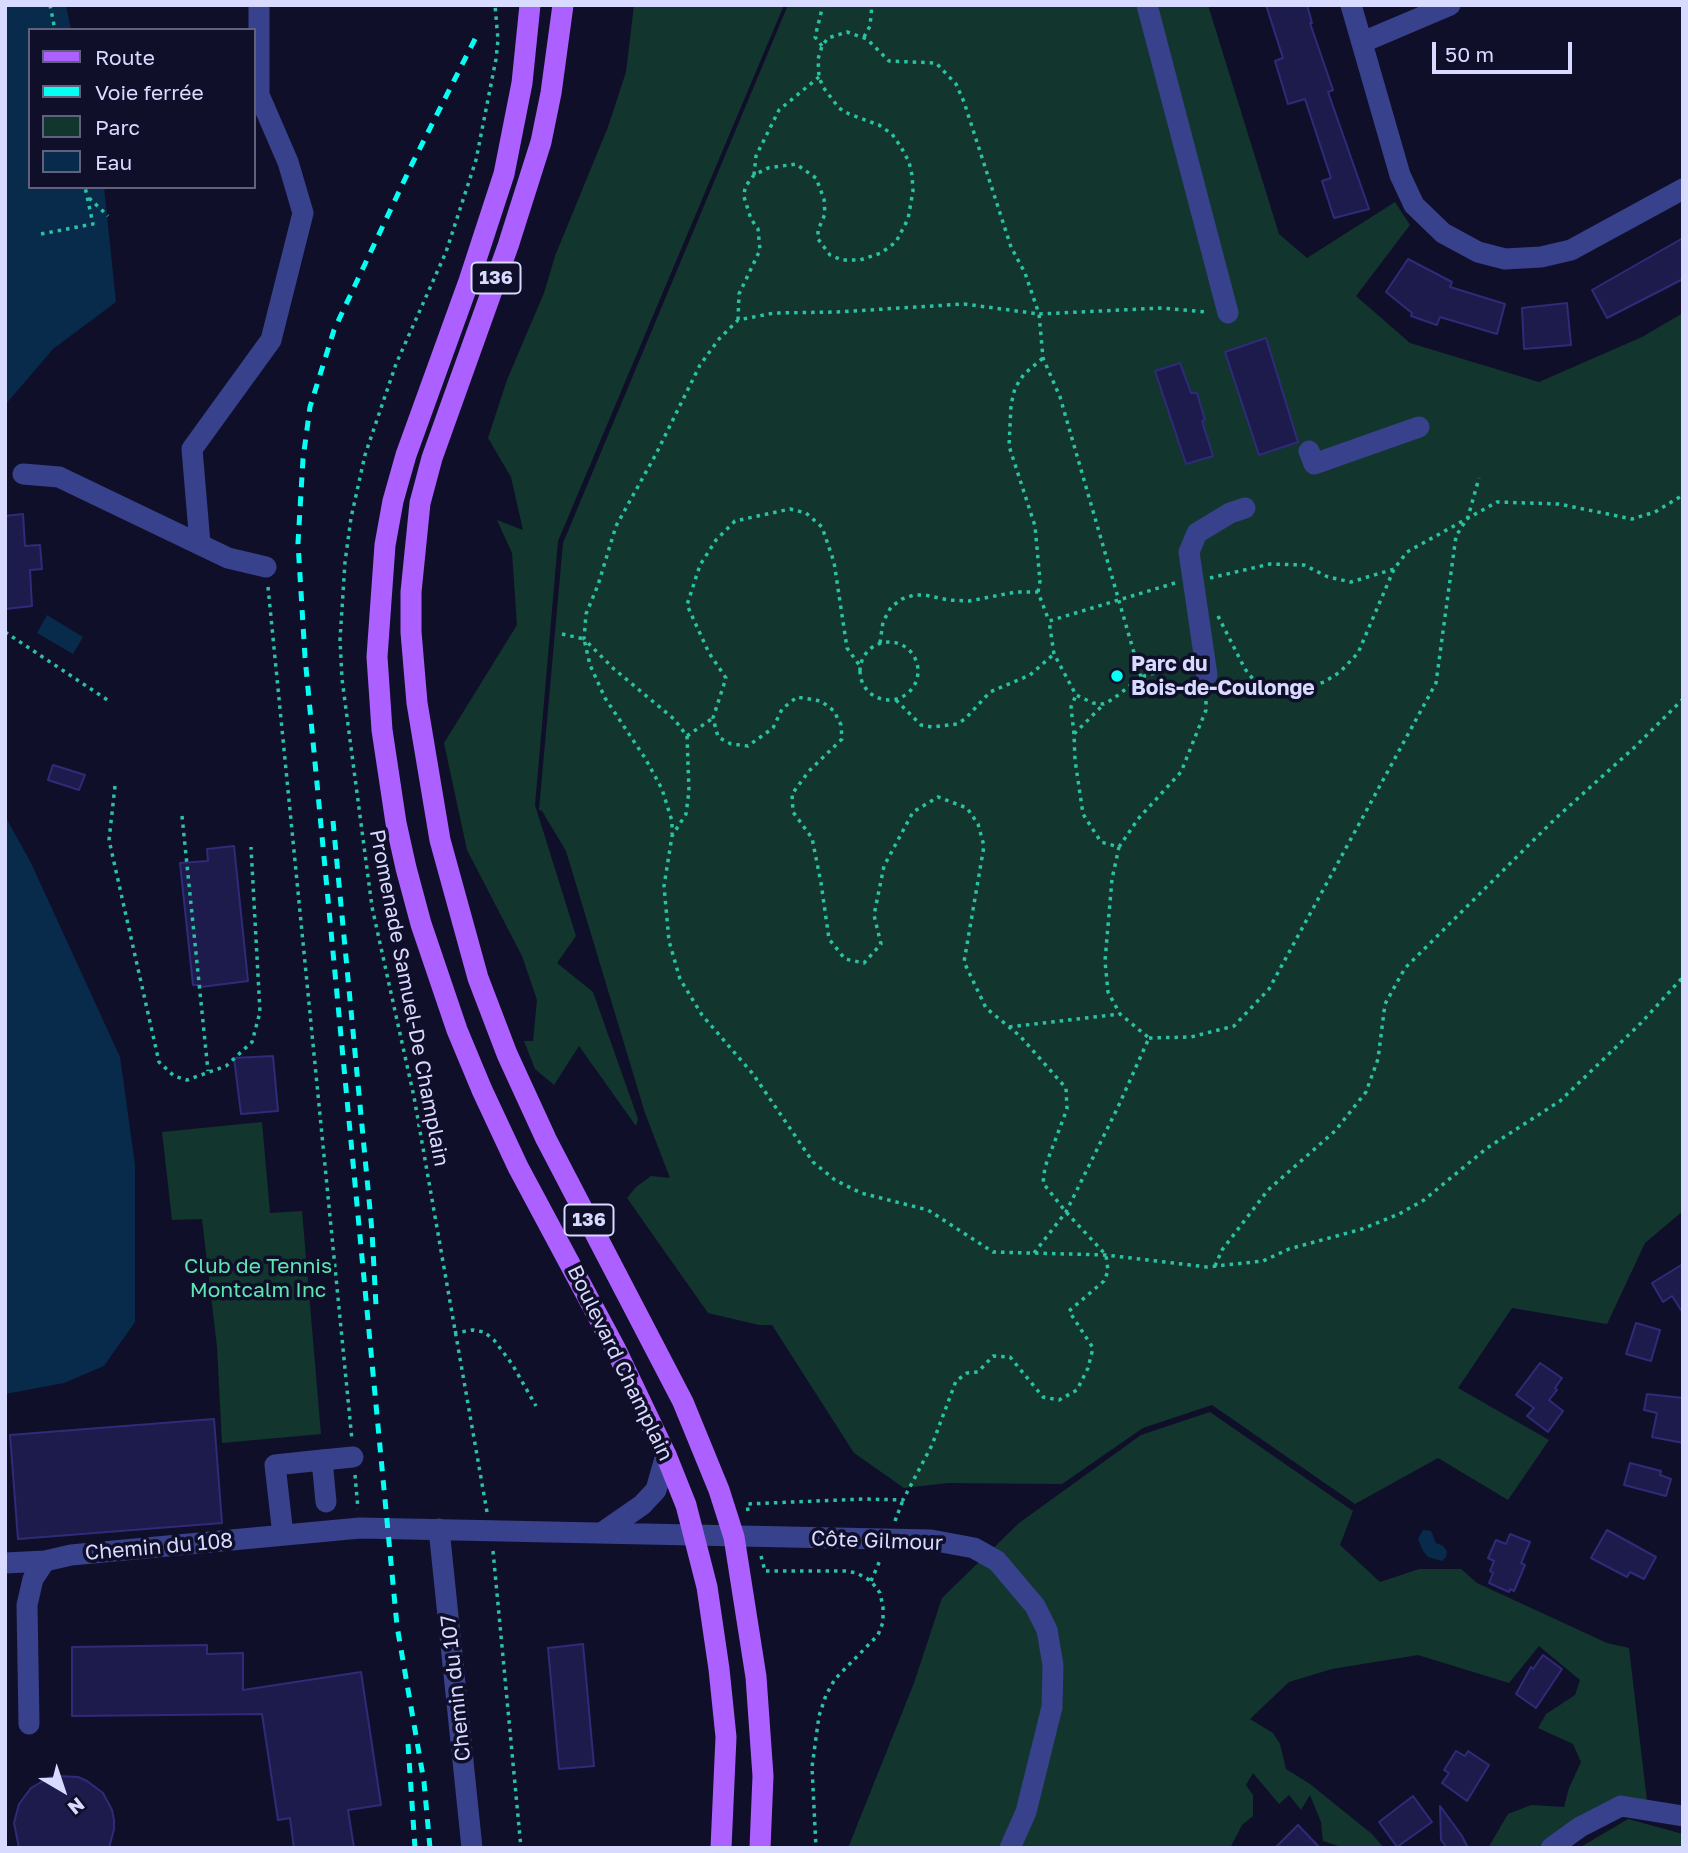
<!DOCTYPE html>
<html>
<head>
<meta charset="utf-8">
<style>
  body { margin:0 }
  #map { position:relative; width:1688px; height:1853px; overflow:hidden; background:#100f2a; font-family:"Golos Text",sans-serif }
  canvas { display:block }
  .frame { position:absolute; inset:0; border:7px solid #d9daff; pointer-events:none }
  .legend { position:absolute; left:28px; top:28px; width:228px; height:161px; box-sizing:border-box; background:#100f2a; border:2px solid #60607f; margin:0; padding:9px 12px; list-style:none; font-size:21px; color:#d9daff }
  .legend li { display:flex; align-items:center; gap:14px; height:35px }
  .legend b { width:35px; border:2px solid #60607f }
  .north { position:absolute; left:28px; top:1755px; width:70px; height:70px; -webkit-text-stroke:5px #100f2a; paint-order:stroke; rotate:141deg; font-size:19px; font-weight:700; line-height:28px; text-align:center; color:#d9daff }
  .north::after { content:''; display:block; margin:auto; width:24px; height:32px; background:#d9daff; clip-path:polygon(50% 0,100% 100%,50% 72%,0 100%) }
  .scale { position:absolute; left:1432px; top:42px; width:140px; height:32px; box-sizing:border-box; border:4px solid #d9daff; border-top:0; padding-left:9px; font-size:21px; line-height:24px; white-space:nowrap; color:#d9daff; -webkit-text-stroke:5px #100f2a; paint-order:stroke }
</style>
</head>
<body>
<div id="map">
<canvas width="1688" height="1853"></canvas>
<div class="frame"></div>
<ul class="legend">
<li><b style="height:9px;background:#ac60ff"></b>Route</li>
<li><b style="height:9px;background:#05fff3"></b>Voie ferrée</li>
<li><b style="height:19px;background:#12352e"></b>Parc</li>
<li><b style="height:19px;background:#082a4b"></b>Eau</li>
</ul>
<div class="north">N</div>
<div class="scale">50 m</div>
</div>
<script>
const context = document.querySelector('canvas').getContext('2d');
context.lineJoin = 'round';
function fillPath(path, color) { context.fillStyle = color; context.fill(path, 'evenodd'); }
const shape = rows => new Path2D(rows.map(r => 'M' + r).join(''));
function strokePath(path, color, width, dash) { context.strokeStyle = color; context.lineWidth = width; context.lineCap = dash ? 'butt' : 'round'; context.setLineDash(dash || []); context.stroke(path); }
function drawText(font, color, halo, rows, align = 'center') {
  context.font = font + ' "Golos Text",sans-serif'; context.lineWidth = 7; context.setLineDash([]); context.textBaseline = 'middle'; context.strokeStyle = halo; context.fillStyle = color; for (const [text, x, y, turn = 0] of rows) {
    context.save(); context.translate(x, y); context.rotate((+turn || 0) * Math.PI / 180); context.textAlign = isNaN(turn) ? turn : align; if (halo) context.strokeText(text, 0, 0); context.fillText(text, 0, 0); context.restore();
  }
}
const green = shape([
  [634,5,784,5,558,541,535,805,576,936,557,963,593,992,638,1119,636,1126,579,1046,554,1085,535,1069,524,1041,533,1041,537,1000,522,956,467,850,444,743,517,625,512,553,497,520,523,530,511,477,488,438,507,380,544,293,555,256,608,127,626,72],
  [788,5,1208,5,1279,234,1307,258,1395,202,1410,225,1356,296,1410,343,1539,382,1642,337,1683,313,1683,1211,1645,1243,1607,1324,1512,1308,1458,1388,1549,1440,1508,1500,1438,1458,1355,1504,1212,1405,1143,1428,1062,1484,948,1483,904,1488,854,1453,772,1325,759,1325,708,1313,627,1198,636,1187,651,1176,670,1178,645,1113,566,851,542,811,539,810,563,543],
  [262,1122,270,1213,302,1211,321,1434,222,1443,217,1347,202,1219,172,1220,162,1132],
  [1210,1412,1353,1511,1340,1545,1380,1582,1419,1569,1461,1569,1477,1583,1607,1643,1629,1648,1647,1801,1572,1825,1538,1848,1488,1848,1508,1814,1531,1805,1564,1807,1569,1788,1581,1762,1573,1744,1538,1728,1546,1714,1575,1695,1580,1680,1539,1646,1509,1683,1418,1655,1332,1669,1289,1682,1250,1719,1273,1733,1280,1744,1286,1769,1310,1784,1372,1834,1384,1848,1345,1848,1323,1841,1321,1822,1310,1795,1301,1810,1289,1795,1279,1804,1253,1773,1246,1785,1253,1795,1253,1816,1242,1825,1230,1848,848,1848,914,1683,942,1598,1019,1523,1141,1435],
  [1628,1819,1683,1834,1683,1848,1579,1848]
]);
const water = shape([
  [5,5,66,5,71,30,30,30,30,187,104,187,116,302,53,349,5,405],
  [47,615,83,637,73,654,37,633],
  [5,816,31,863,120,1057,135,1165,135,1322,104,1366,64,1383,5,1394],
  [1423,1530,1431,1531,1436,1543,1443,1546,1447,1551,1446,1557,1442,1561,1428,1557,1423,1551,1418,1539]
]);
const building = shape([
  [1266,5,1307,5,1312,23,1310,23,1333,90,1328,92,1369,209,1334,218,1322,181,1331,178,1305,99,1288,104,1275,61,1283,58,1266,5],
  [1683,238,1683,279,1607,318,1592,290,1683,238],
  [1408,259,1452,282,1450,287,1505,304,1497,334,1440,317,1437,325,1411,316,1412,313,1386,292,1408,259],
  [1567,303,1571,345,1524,349,1522,308,1567,303],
  [1266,338,1298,442,1259,455,1225,352,1266,338],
  [1180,363,1191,393,1197,393,1205,420,1202,421,1213,456,1186,464,1155,371,1180,363],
  [23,514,25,546,40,545,42,569,30,570,32,606,5,609,5,516,23,514],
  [53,765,85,775,79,790,48,780,53,765],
  [234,846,248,981,201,987,201,985,193,985,180,863,208,861,207,849,234,846],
  [273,1056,278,1111,241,1114,234,1058,273,1056],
  [1683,1264,1683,1313,1672,1296,1663,1302,1652,1283,1683,1264],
  [1636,1323,1660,1330,1651,1361,1626,1354,1636,1323],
  [1540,1363,1562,1378,1555,1388,1557,1390,1549,1400,1563,1411,1548,1432,1527,1416,1534,1408,1516,1395,1540,1363],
  [1647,1394,1683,1398,1683,1443,1652,1437,1657,1413,1644,1410,1647,1394],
  [214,1419,222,1523,18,1539,10,1435,214,1419],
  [1630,1463,1661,1471,1660,1475,1671,1479,1666,1496,1624,1485,1630,1463],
  [1607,1530,1656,1557,1644,1579,1630,1572,1627,1577,1591,1558,1607,1530],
  [1510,1534,1530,1542,1521,1563,1525,1565,1514,1591,1510,1589,1509,1592,1489,1583,1493,1573,1490,1571,1494,1561,1488,1558,1496,1540,1506,1544,1510,1534],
  [583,1644,594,1766,559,1769,548,1648,583,1644],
  [207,1645,207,1654,243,1653,243,1690,361,1672,381,1805,348,1810,354,1848,294,1848,290,1818,278,1820,262,1714,72,1716,72,1647,207,1645],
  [1543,1655,1562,1669,1536,1708,1516,1694,1531,1667,1533,1669,1543,1655],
  [1456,1751,1465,1756,1468,1751,1489,1765,1467,1801,1442,1783,1449,1773,1444,1770,1456,1751],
  [58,1776,78,1777,87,1781,103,1793,112,1810,114,1820,114,1829,109,1848,19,1848,14,1823,19,1804,31,1788,48,1778,58,1776],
  [1413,1796,1432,1822,1397,1847,1379,1822,1413,1796],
  [1440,1806,1462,1836,1468,1848,1447,1848,1441,1840,1440,1806],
  [1298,1825,1320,1848,1275,1848,1298,1825]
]);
const path = shape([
  [50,5,55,30],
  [864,37,870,26,872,5],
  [822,46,815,37,823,5],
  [754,175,756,156,779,110,819,77],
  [89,198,108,216],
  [41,234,93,224,85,187],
  [738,320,739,294,760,250,758,229,751,219,744,197,745,187,754,175,768,168,796,164,816,178,824,199,825,214,818,230,818,239,830,255,842,260,860,260,881,253,896,242,908,219,913,191,912,175,909,162,901,147,892,134,879,125,849,114,839,108,823,87,819,77,818,59,822,46,828,38,847,32,867,39,889,61,936,63,956,84,964,102,1011,247,1025,273,1039,314,1162,308,1207,312],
  [1210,578,1270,564,1304,565,1328,577,1351,582,1394,569],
  [1175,583,1049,621,1054,654,1076,695,1093,703,1104,704,1113,699,1141,677,1186,664],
  [268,587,352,1440],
  [1038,592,1040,581,1035,526,1009,446,1011,405,1015,388,1024,374,1043,358],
  [1218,616,1245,669,1256,683,1280,691,1298,691,1324,682,1340,672,1358,653,1394,569,1407,552,1497,502,1559,504,1632,519,1655,512,1683,495],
  [5,632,109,701],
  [562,634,584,639,590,665,605,698,645,758,662,789,672,821,672,834],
  '860 671a29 29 0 1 1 58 0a29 29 0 1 1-58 0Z',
  [880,643,883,622,891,607,902,599,914,595,925,595,948,600,969,601,1016,592,1038,592,1049,621],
  [1141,677,1060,397,1043,358,1039,314,964,304,837,312,774,313,738,320,719,339,700,365,656,454,616,526,598,585,586,614,584,639,614,669,674,719,687,736,689,791,686,814,672,836,664,886,669,941,680,979,702,1015,753,1074,813,1162,835,1180,861,1193,928,1210,993,1252,1106,1255,1207,1267,1263,1261,1289,1249,1362,1229,1399,1214,1424,1200,1487,1148,1560,1101,1641,1023,1683,977],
  [896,700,921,725,932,727,957,724,965,719,990,692,1030,675,1054,654],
  [1074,734,1071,707,1076,695],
  [687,736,713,718],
  [115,786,109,840,159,1062,174,1076,187,1080,226,1066,252,1042,260,1012,251,847],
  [182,816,208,1071],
  [1119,847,1138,819,1181,772,1206,710,1206,695],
  [1009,1027,1120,1014],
  [1149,1038,1191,1037,1234,1026,1269,989,1436,683,1456,536,1468,517,1479,478],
  [1034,1253,1066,1212,1118,1107,1149,1038,1120,1014,1108,992,1105,961,1112,879,1119,847,1101,842,1083,814,1075,760,1074,734,1104,704],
  [1215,1266,1222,1250,1268,1190,1335,1131,1366,1092,1378,1059,1385,1004,1405,968,1556,818,1636,746,1683,699],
  [454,1333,473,1330,484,1332,494,1340,512,1364,536,1406],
  [355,1475,358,1509],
  [748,1511,747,1504,863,1499,903,1500,932,1445,956,1381,967,1373,978,1372,993,1356,1010,1357,1043,1397,1059,1400,1077,1390,1088,1368,1093,1348,1069,1311,1104,1281,1108,1271,1106,1255,1066,1212,1043,1183,1045,1167,1067,1109,1066,1088,1020,1036,986,1008,964,962,984,846,978,824,967,808,938,797,913,812,884,866,874,915,881,944,864,963,845,959,829,939,821,883,812,838,793,812,792,794,809,771,842,739,841,725,834,711,821,701,797,697,782,709,773,728,748,746,731,744,718,737,713,718,726,678,709,653,687,605,700,565,716,540,735,521,790,509,806,513,822,527,834,562,847,648,860,666],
  [487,1512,414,1097,372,907,342,679,340,640,345,562,351,518,365,455,396,364,446,252,476,160,496,59,498,40,495,5],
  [895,1521,903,1500],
  [493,1551,521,1848],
  [761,1556,765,1571],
  [766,1571,845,1571,857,1573,871,1581,880,1593,883,1607,883,1622,878,1635,835,1679,826,1695,819,1716,812,1767,816,1848],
  [871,1581,881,1558]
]);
const minor = shape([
  [1147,5,1228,313],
  [1351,5,1400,175,1414,205,1443,233,1478,252,1505,259,1541,257,1571,250,1683,189],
  [1363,42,1450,5],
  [1309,451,1314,464,1419,427],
  [23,474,59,477,228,558,266,567],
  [200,544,192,449,271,340,303,213,288,162,259,95,259,5],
  [1207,675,1189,552,1197,533,1230,513,1245,508],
  [322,1460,353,1457],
  [439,1529,472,1848],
  [603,1532,642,1505,656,1490,666,1455],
  [283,1535,275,1465,322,1460,326,1502],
  [5,1563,45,1561],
  [29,1724,27,1605,33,1579,45,1561,71,1555,360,1528,931,1540,974,1548,997,1561,1035,1606,1047,1630,1053,1665,1052,1707,1026,1812,1010,1848],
  [1551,1848,1580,1827,1621,1806,1683,1816]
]);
const major = shape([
  [530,5,522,83,504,174,469,281,406,455,393,501,385,545,377,657,382,730,396,823,406,868,421,924,457,1030,482,1090,518,1167,616,1350,666,1455,686,1505,707,1587,719,1669,726,1737,721,1848],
  [563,5,551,93,541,142,508,246,432,458,420,503,411,592,411,632,417,703,440,840,478,978,507,1054,546,1139,683,1402,719,1490,734,1537,756,1677,763,1776,760,1848]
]);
const rail = shape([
  [333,821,372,1231,376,1306],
  [408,1744,415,1848],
  [430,1848,424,1782,397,1626,305,657,298,543,303,459,310,407,334,330,412,164,476,37]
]);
const markers = [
  [1117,676,7,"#05fff3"]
];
const shields = [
  [496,278,49],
  [589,1220,49]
];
const shieldNames = [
  ["136",496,278],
  ["136",589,1220]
];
const poiNames = [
  ["Parc du",1131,664],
  ["Bois-de-Coulonge",1131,688]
];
const streetNames = [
  ["Promenade Samuel-De Champlain",409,998,79],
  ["Boulevard Champlain",620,1363,64],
  ["Côte Gilmour",877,1541,2],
  ["Chemin du 108",159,1547,-5],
  ["Chemin du 107",456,1688,-96]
];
const parkNames = [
  ["Club de Tennis",258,1266],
  ["Montcalm Inc",258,1290]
];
fillPath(green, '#12352e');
fillPath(water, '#082a4b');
fillPath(building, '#1d1a4c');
strokePath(building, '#2f2b79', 2);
strokePath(path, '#2ac2a2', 3.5, [3.5, 5]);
strokePath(minor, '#38418b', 21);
strokePath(major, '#ac60ff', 21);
strokePath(rail, '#05fff3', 5, [10, 9]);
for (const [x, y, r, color] of markers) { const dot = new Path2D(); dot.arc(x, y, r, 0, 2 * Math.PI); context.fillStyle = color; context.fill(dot); strokePath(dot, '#100f2a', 2.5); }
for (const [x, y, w] of shields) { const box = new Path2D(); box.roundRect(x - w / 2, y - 15.5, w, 31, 5); context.fillStyle = '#100f2a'; context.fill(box); strokePath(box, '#d9daff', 2); }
drawText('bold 19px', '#d9daff', null, shieldNames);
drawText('bold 21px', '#d9daff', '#100f2a', poiNames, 'left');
drawText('21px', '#d9daff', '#100f2a', streetNames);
drawText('21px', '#5de6b0', '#100f2a', parkNames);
</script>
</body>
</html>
